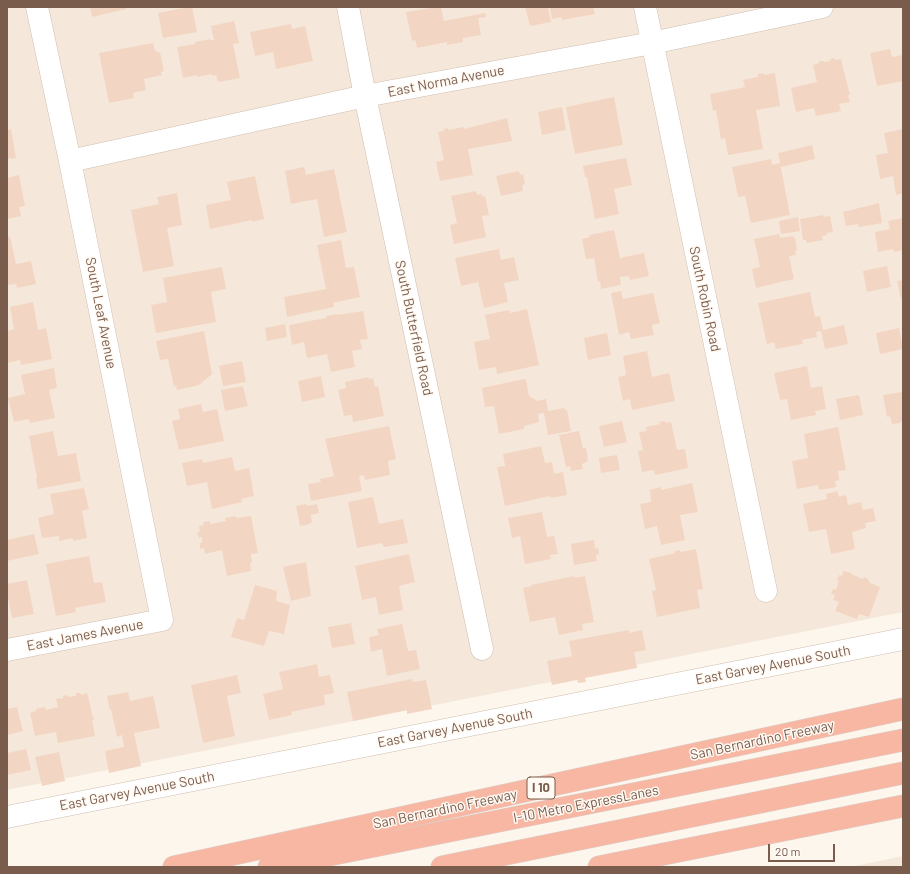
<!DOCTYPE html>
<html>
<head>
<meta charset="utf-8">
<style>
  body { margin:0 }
  #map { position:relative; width:910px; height:874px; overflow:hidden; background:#fdf6ec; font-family:Barlow,sans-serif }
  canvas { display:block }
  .frame { position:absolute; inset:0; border:8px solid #7a5c4d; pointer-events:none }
  .scale { position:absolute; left:768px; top:844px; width:67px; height:18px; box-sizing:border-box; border:2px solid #7a5c4d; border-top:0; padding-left:5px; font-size:12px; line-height:14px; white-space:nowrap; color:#7a5c4d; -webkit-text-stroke:3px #fffaf3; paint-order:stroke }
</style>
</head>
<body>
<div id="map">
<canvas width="910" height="874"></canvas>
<div class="frame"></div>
<div class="scale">20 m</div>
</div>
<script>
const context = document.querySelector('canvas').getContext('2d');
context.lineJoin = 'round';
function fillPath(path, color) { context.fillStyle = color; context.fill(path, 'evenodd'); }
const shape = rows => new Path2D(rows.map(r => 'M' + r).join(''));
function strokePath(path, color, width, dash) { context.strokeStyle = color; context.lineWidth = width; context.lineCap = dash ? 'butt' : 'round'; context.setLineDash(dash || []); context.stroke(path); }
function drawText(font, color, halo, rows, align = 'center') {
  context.font = font + ' Barlow,sans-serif'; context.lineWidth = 3; context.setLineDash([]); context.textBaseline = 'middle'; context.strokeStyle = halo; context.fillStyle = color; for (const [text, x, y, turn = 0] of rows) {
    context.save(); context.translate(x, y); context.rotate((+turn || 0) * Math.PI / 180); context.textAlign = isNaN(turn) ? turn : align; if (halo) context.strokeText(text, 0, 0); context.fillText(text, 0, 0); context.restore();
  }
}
const residential = shape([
  [7,7,903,7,903,612,7,790],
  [903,856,903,867,850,867]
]);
const building = shape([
  [90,7,126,7,126,9,92,17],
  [189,7,192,7,197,32,163,38,158,13],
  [437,7,441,7,444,21,485,13,486,17,478,18,481,35,463,38,463,42,447,45,447,42,417,48,415,40,412,41,406,12],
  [525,7,548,7,551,22,530,26],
  [550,7,593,7,595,14,562,20,561,17,552,19],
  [234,21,239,43,233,44,240,78,218,82,216,75,212,76,212,74,197,77,197,75,183,78,177,47,195,44,195,42,210,39,210,40,214,40,211,26],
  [291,24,292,29,305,26,313,61,276,69,273,52,255,56,250,32],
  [153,43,155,51,157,51,158,53,160,52,164,71,161,72,162,75,144,79,146,90,133,93,134,98,109,103,99,53],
  [890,49,892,57,903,55,903,81,877,86,870,53],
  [834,58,835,60,841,59,850,95,848,95,850,102,839,104,841,111,816,116,814,108,796,112,791,88,817,82,813,65,819,63,819,61,823,61,824,62,830,61,830,59],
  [763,73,764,75,775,73,780,106,756,110,763,149,728,155,725,138,721,139,716,110,713,111,710,94,745,87,743,80,758,77,758,74],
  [614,97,623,145,575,154,566,107],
  [562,107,566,130,542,135,538,112],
  [507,118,512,141,468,149,473,175,440,181,436,162,444,160,438,132,444,131,443,129,448,128,449,130,463,127,464,129],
  [11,129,16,158,11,159,11,158,7,159,7,130],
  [903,129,903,193,896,195,893,176,880,179,876,155,888,153,884,133],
  [812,145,815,159,781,167,778,153],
  [626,158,632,185,614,189,619,214,595,219,587,177,585,177,583,166],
  [771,159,772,165,780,163,790,215,751,223,745,196,738,197,732,167],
  [304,167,306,175,334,169,347,232,324,237,317,199,291,204,285,171],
  [519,171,520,175,523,174,525,184,522,185,523,191,501,196,496,176],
  [19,175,25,206,19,207,21,216,7,219,7,178],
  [255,176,264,219,252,222,252,220,210,229,206,205,231,200,227,182],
  [476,191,477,195,482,194,482,197,485,196,489,215,482,216,486,237,454,244,450,225,457,223,451,196],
  [177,193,182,225,167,228,174,266,143,272,131,210,159,204,157,197],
  [879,203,882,223,859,227,858,224,846,226,843,212],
  [823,215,823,217,830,216,833,232,826,233,827,235,822,236,823,240,807,243,806,240,803,240,800,219],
  [798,217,800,231,781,234,779,221],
  [903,218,903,250,894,252,893,249,878,252,875,232,890,229,888,221],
  [614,230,620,258,644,253,649,276,630,280,629,276,620,277,621,285,601,289,600,281,598,282,594,258,586,259,582,239,590,237,589,235],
  [779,234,780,238,793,236,794,238,795,238,797,251,795,251,796,255,789,256,794,279,756,288,752,269,760,267,754,239],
  [7,237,10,237,16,264,31,261,36,284,17,288,16,284,7,285],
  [341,240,346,268,354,267,360,297,333,303,334,307,287,317,284,297,326,289,317,245],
  [499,249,501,260,514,257,519,280,504,283,508,302,484,308,478,282,461,286,455,258],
  [887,266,891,287,867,292,863,271],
  [222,267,226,289,211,292,216,322,156,333,151,305,167,302,163,278],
  [903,280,903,299,901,299,897,281],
  [621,291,623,299,653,293,660,323,652,325,654,335,631,339,629,332,619,335,611,293],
  [810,292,815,317,820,316,823,330,844,325,848,344,825,349,821,331,816,332,817,337,802,340,803,344,776,349,774,342,767,344,758,303],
  [33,302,38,330,46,328,52,359,21,365,20,360,7,363,7,331,14,329,10,307],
  [527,309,539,365,497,374,496,367,479,370,474,342,490,339,485,315,509,310,510,313],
  [363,311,368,339,360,340,362,349,352,351,355,367,331,372,327,354,307,358,304,342,292,345,289,325,326,318,326,316,337,314,337,315],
  [285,324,287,337,267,341,265,328],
  [899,328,903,349,880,354,876,333],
  [204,331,212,374,199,385,177,390,176,386,174,387,168,359,160,360,156,341],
  [607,333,611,355,588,360,584,338],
  [647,351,652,377,669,373,675,401,632,410,630,399,623,401,618,377,626,375,623,356],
  [242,361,246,382,223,386,219,366],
  [807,366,811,388,822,386,826,409,815,411,816,415,791,420,787,399,780,400,774,373],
  [54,368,57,388,49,390,55,418,30,423,29,419,14,422,8,398,25,394,21,375],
  [321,376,325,397,302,402,298,381],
  [368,377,369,379,373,378,375,387,378,386,384,416,353,422,352,415,344,416,338,390,346,388,345,382],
  [524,379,526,380,529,396,537,401,546,399,548,411,564,408,565,410,567,410,571,431,548,435,544,413,538,414,539,422,524,426,524,429,499,434,494,406,485,407,482,388],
  [243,386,248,406,225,411,221,390],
  [903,392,903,421,900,422,900,423,892,424,890,416,887,417,883,395],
  [859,395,863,415,840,420,836,399],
  [201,404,203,412,217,409,224,441,179,450,172,421,180,419,178,409],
  [622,421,627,442,604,447,599,426],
  [665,421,665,423,671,422,677,450,685,449,688,468,655,475,654,470,642,472,638,451,643,450,639,432,647,431,646,427,660,424,659,422],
  [389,426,396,459,388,461,390,475,365,480,364,475,359,476,362,491,311,501,308,484,321,482,320,479,334,476,325,439],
  [838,427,846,470,838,471,839,480,835,481,836,487,819,490,818,485,797,489,792,461,808,458,804,434],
  [53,431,58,456,76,453,81,481,38,489,36,478,37,477,29,436],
  [579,431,583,448,586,448,588,461,582,464,583,469,571,471,570,466,566,467,559,435],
  [541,446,545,463,552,462,554,474,563,472,567,495,550,498,550,496,505,506,497,467,505,466,503,454],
  [617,455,620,470,601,473,599,458],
  [232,457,235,471,249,468,254,496,241,499,242,502,212,509,207,482,187,486,182,463,202,459,203,463],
  [692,483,698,512,680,515,685,540,661,545,657,526,645,529,640,504,651,502,650,490,661,487,661,490],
  [84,488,89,509,82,511,87,538,73,541,73,538,59,541,59,536,42,538,38,518,54,514,50,494],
  [837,491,839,497,846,495,848,505,861,502,863,510,873,508,876,521,865,523,866,528,852,532,855,549,831,554,826,529,809,532,803,504,827,499,826,494],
  [373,497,379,524,403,519,408,543,384,547,382,543,357,548,348,502],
  [306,504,307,506,317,504,319,513,311,515,312,522,310,523,310,524,300,526,296,506],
  [542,512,547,537,554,536,558,554,550,555,551,559,525,564,520,536,512,538,508,518],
  [236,516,236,518,251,516,258,553,251,554,252,563,250,563,251,571,227,576,222,550,205,554,204,548,200,549,200,543,202,543,202,537,199,538,197,532,200,532,199,526,204,525,203,522,210,521,210,524,226,521,225,518],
  [34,534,39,554,7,561,7,540],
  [594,540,595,549,598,548,599,554,596,555,597,561,574,565,571,544],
  [696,549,703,589,697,590,700,608,657,617,652,591,656,590,649,559,675,553,675,551,680,550,680,552],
  [409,554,415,582,399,586,403,610,379,615,376,597,362,600,355,566],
  [89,556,94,583,102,582,106,602,75,608,76,612,56,616,46,564],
  [306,562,311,596,291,601,283,567],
  [843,571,852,573,851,574,863,579,864,577,868,579,870,583,880,587,869,617,859,614,857,619,835,611,839,602,833,600,835,595,831,594,833,589,836,590,839,581,837,580,839,575,842,576],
  [574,576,574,578,585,576,594,622,582,624,583,630,559,635,555,617,530,622,523,588,531,586,531,585],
  [27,580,34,614,12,618,7,593,7,584],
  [255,585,277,591,276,601,290,605,284,634,269,631,264,646,231,637,237,618,244,620],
  [351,623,355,644,332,648,328,627],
  [402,624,408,651,416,650,420,669,387,676,382,649,371,652,369,637,379,635,377,629],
  [629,630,629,633,642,630,646,650,634,652,637,668,585,678,586,682,578,683,577,680,552,685,547,661,572,656,569,641],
  [317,664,319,677,330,675,334,693,324,695,325,705,291,712,292,715,269,720,263,694,283,689,279,672],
  [237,675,241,693,227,696,235,736,203,743,191,685],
  [412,679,413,682,426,680,432,709,407,714,407,710,353,721,347,692],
  [128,692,130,701,153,696,160,728,134,733,141,766,109,773,105,751,124,747,122,735,117,737,111,709,110,710,107,696],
  [76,693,80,693,81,695,87,693,90,704,92,716,93,716,94,720,92,720,95,736,58,743,56,732,35,736,30,713,36,711,36,709,45,707,46,710,58,707,56,699,63,698,63,696,67,695,68,697,76,696],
  [17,707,23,731,7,735,7,709],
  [26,749,31,770,7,775,7,753],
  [59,752,65,781,42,786,35,757]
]);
const minor = shape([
  [348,7,365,96,482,649],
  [645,7,766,591],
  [70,161,365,96,652,43,822,7],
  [7,650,162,620,70,161,37,7]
]);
const tertiary = shape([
  [7,817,903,639]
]);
const motorway = shape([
  [174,867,903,709],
  [269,867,903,740],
  [442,867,903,773],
  [599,867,903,806]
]);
const shields = [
  [541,788,28]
];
const shieldNames = [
  ["I 10",541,788]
];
const streetNames = [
  ["East Norma Avenue",446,81,-11],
  ["South Robin Road",705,299,78],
  ["South Leaf Avenue",101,313,79],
  ["South Butterfield Road",414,328,78],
  ["East James Avenue",85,635,-11],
  ["East Garvey Avenue South",773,665,-11],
  ["East Garvey Avenue South",455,728,-11],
  ["San Bernardino Freeway",762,740,-12],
  ["East Garvey Avenue South",137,791,-11],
  ["I-10 Metro ExpressLanes",586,804,-11],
  ["San Bernardino Freeway",445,809,-12]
];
fillPath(residential, '#f5e8da');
fillPath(building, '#f3d5c3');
strokePath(minor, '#d1beb0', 23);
strokePath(tertiary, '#d1beb0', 23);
strokePath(motorway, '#dad1cd', 23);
strokePath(minor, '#fff', 22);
strokePath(tertiary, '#fff', 22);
strokePath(motorway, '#f7b7a3', 22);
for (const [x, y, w] of shields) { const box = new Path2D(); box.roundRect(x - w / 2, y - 11, w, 22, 3); context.fillStyle = '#fffaf3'; context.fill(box); strokePath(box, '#7a5c4d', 1); }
drawText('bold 13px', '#7a5c4d', null, shieldNames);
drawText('14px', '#7a5c4d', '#fffaf3', streetNames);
</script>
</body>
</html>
